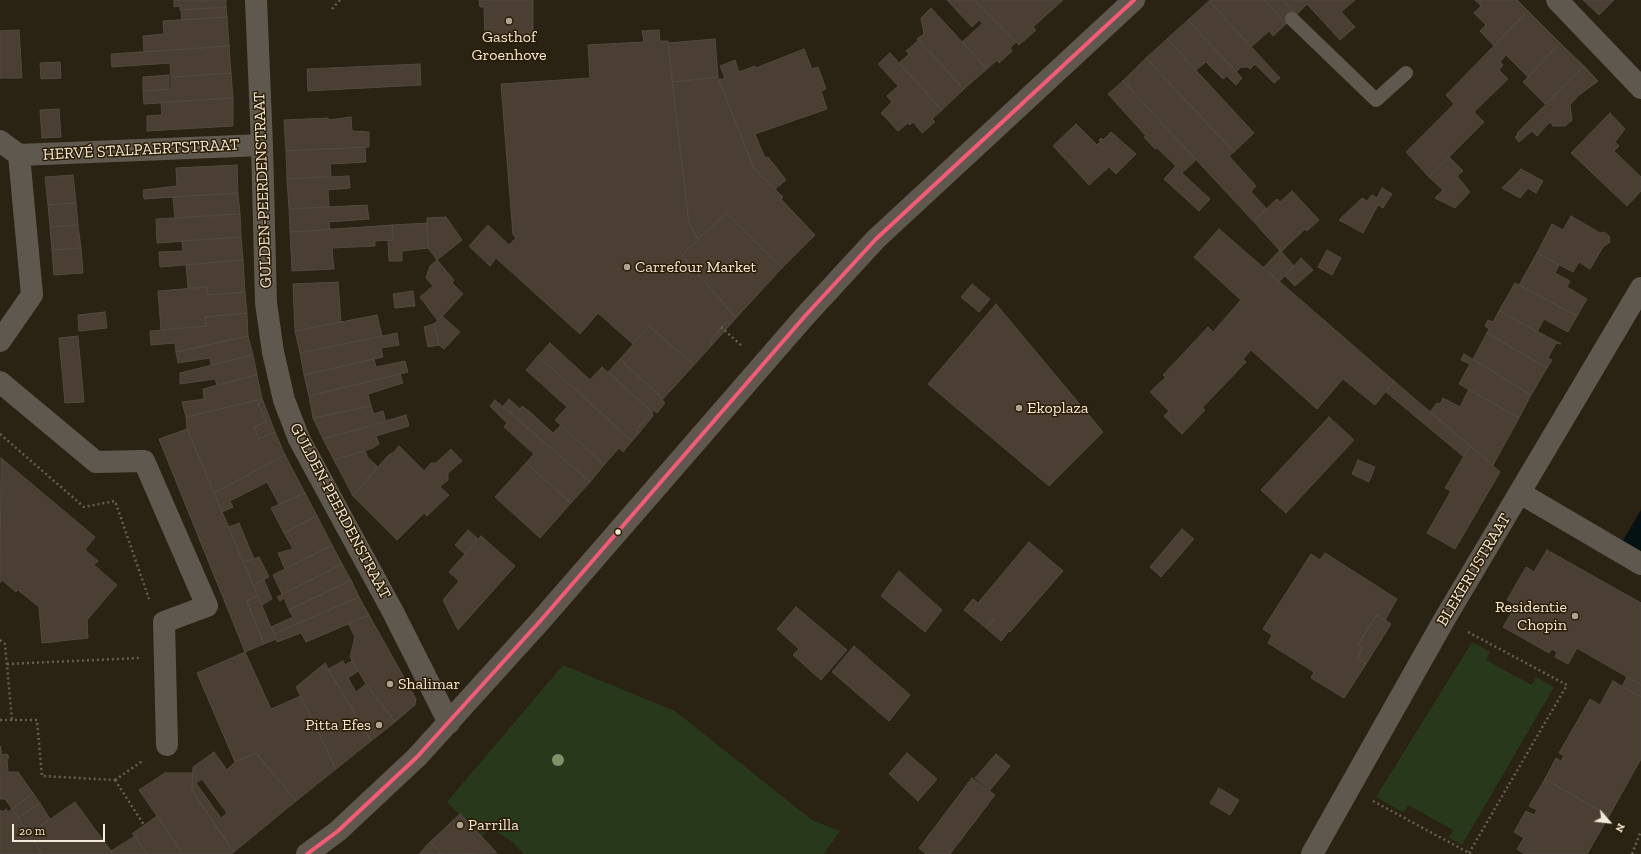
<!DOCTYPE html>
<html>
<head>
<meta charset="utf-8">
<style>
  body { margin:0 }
  #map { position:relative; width:1641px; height:854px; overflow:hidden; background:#2a2213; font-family:"Zilla Slab",serif }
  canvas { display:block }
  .north { position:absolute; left:1589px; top:802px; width:40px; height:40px; -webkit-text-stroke:3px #2a1b01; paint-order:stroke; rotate:118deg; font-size:11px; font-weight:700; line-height:16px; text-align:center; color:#f3eada }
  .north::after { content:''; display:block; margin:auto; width:14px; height:18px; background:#f3eada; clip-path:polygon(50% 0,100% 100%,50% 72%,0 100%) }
  .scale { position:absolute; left:12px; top:824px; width:93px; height:18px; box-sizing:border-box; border:2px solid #f3eada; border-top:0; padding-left:5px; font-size:12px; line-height:14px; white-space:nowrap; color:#f3eada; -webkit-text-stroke:3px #2a1b01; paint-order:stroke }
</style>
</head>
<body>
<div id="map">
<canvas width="1641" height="854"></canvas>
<div class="north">N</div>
<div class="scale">20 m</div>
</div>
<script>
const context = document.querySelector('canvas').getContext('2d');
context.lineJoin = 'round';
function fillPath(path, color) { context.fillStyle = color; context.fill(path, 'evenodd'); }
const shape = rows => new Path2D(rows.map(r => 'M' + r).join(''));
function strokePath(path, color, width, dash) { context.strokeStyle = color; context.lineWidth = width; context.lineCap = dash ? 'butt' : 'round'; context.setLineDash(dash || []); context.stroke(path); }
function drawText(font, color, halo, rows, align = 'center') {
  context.font = font + ' "Zilla Slab",serif'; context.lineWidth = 3; context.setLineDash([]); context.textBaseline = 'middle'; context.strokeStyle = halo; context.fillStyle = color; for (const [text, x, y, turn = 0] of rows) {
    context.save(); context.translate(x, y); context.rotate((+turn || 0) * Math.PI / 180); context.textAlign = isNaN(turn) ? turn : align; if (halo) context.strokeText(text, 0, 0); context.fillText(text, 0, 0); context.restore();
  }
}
const green = shape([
  [1472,642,1490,652,1486,660,1532,685,1536,677,1554,687,1462,845,1449,838,1453,830,1408,805,1404,813,1376,797],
  [563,665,675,711,812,820,840,831,824,854,524,854,509,839,490,828,482,837,447,802]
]);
const water = shape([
  [1641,510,1641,553,1622,542]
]);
const building = shape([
  [174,0,226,0,226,7,180,10,180,6,174,7,174,0],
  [479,0,533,0,533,35,485,36,484,7,480,7,479,0],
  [947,0,975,0,1016,42,1010,48,1012,51,999,63,997,60,987,69,962,42,983,23,979,20,972,27,947,0],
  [975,0,1063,0,1033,27,1036,30,1019,45,975,0],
  [1210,0,1264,0,1286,24,1273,36,1269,31,1251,47,1209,1,1210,0],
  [1264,0,1283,0,1296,15,1286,24,1264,0],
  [1283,0,1355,0,1341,12,1355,27,1340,40,1307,4,1296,15,1283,0],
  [1475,0,1517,0,1528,11,1494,46,1480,31,1486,25,1474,13,1481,6,1475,0],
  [1583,0,1614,0,1599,15,1583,0],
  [1209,1,1280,78,1274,83,1255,64,1250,69,1248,67,1241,67,1236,72,1188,20,1209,1],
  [226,7,227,17,182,20,181,10,226,7],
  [931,8,987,69,964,89,917,39,924,34,921,18,931,8],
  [1528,11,1560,43,1528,77,1506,55,1500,62,1503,65,1499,70,1508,79,1474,112,1484,122,1429,177,1406,152,1454,104,1446,95,1528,11],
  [227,17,229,46,144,52,143,36,164,34,163,21,227,17],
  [1188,20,1242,78,1236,85,1227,76,1223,79,1206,62,1196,70,1167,39,1188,20],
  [19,30,22,78,0,78,0,31,19,30],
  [659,30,660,41,668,41,689,224,698,239,682,255,736,318,730,325,726,322,711,340,711,346,694,365,649,326,633,344,598,313,580,334,496,258,490,266,469,246,488,225,509,245,516,238,513,235,501,84,590,78,588,45,644,42,642,31,659,30],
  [715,39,718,77,672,82,668,43,715,39],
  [1167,39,1254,133,1234,152,1146,58,1167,39],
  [919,40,964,89,942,110,899,63,909,54,906,51,919,40],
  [1560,43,1584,66,1545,104,1523,82,1560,43],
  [229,46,231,73,171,77,170,63,112,67,111,54,229,46],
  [804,49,812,69,818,67,826,89,821,91,827,109,755,134,765,158,768,157,786,180,775,189,754,169,719,80,725,78,720,66,735,60,739,72,755,66,756,68,804,49],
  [890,53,942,110,932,119,935,122,922,133,913,122,910,125,908,123,898,131,881,113,892,102,887,96,898,86,878,64,890,53],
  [1146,58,1234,152,1229,156,1256,186,1251,192,1267,209,1253,221,1123,81,1146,58],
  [60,62,61,78,41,79,40,63,60,62],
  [420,64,421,85,308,91,307,69,420,64],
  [1584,66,1598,81,1578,96,1570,105,1572,120,1565,126,1553,126,1550,122,1537,136,1532,131,1519,142,1515,137,1518,134,1517,133,1584,66],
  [231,73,233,98,144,104,143,91,171,89,171,77,231,73],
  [169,75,169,89,143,91,143,77,169,75],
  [718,77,754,169,783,197,781,199,815,235,782,268,726,213,698,239,689,224,672,82,718,77],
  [1123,81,1196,160,1182,173,1210,199,1199,211,1164,179,1176,166,1157,148,1155,149,1144,137,1146,136,1108,94,1123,81],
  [233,98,233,126,147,131,147,116,162,115,161,102,233,98],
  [59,109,61,137,42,138,40,110,59,109],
  [1610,113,1625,129,1615,142,1619,146,1614,151,1641,177,1641,191,1627,206,1571,153,1610,113],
  [351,117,352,131,369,132,369,147,286,151,284,120,328,118,329,120,351,117],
  [1076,124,1097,145,1101,141,1099,140,1101,138,1103,140,1111,132,1136,154,1116,174,1109,167,1089,185,1053,146,1076,124],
  [365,147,366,162,330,164,331,176,287,179,286,151,365,147],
  [1449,157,1463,171,1457,176,1470,192,1455,208,1435,198,1443,190,1429,177,1449,157],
  [237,165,238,193,144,199,143,190,177,186,176,168,237,165],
  [1521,169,1543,181,1536,193,1528,188,1520,198,1502,188,1521,169],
  [73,175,76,203,48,205,45,177,73,175],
  [349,176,350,188,328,190,329,207,289,209,287,179,349,176],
  [1382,188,1392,194,1383,208,1378,205,1363,233,1339,220,1362,198,1367,201,1372,195,1377,198,1382,188],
  [1292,191,1319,220,1307,231,1305,229,1281,252,1253,221,1277,199,1280,202,1292,191],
  [238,193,240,214,175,218,173,197,238,193],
  [76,203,78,225,50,227,48,205,76,203],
  [367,205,369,219,329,222,330,230,290,232,289,209,367,205],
  [726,213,782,268,736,318,682,255,726,213],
  [240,214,241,237,157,243,156,219,240,214],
  [1571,216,1600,233,1604,232,1609,236,1610,242,1603,247,1590,269,1579,262,1573,272,1537,253,1552,224,1563,230,1571,216],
  [446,217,462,240,437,260,428,248,427,218,446,217],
  [427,223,428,248,402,251,402,261,389,261,388,241,393,240,392,225,427,223],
  [78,225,81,248,52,250,50,227,78,225],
  [392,225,393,240,375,241,375,246,332,248,334,269,292,271,290,232,392,225],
  [1219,229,1394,381,1375,405,1343,379,1317,409,1251,350,1243,359,1246,362,1202,408,1205,410,1182,434,1164,416,1169,411,1150,392,1166,377,1163,375,1208,327,1213,332,1241,300,1194,257,1219,229],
  [241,237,243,260,160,267,159,252,183,251,182,241,241,237],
  [81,248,83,273,54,275,52,250,81,248],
  [1280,250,1294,266,1279,282,1263,268,1280,250],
  [1327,250,1341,258,1332,275,1318,267,1327,250],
  [1537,253,1559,265,1555,273,1570,281,1567,287,1587,299,1577,316,1519,285,1537,253],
  [1301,258,1313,270,1295,286,1285,276,1301,258],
  [243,260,245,292,208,295,207,287,188,288,186,265,243,260],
  [437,260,454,280,452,283,463,294,438,321,420,297,433,286,426,278,430,266,437,260],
  [338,282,341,322,295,331,293,284,338,282],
  [1515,283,1577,316,1568,332,1544,319,1537,332,1499,311,1515,283],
  [972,284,990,299,979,312,961,297,972,284],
  [207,287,208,295,245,292,247,313,205,317,206,326,161,330,158,291,207,287],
  [413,291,415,306,395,308,393,294,413,291],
  [996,304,1103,432,1049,486,928,384,996,304],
  [1499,311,1561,344,1556,343,1548,358,1552,360,1547,368,1487,333,1489,329,1485,326,1488,320,1493,322,1499,311],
  [105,312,107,328,79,331,78,315,105,312],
  [247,313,248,336,176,352,175,343,151,345,150,331,206,326,205,317,247,313],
  [377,315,382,336,300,353,295,331,377,315],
  [442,316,460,332,444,349,439,345,434,324,442,316],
  [726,322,730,325,711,346,711,340,726,322],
  [434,324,439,345,428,347,424,327,434,324],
  [649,326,694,365,663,399,620,359,649,326],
  [397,333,399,345,381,348,383,357,304,375,300,353,397,333],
  [1487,333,1547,368,1531,395,1473,359,1487,333],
  [78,336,84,402,65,403,59,338,78,336],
  [248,336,253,355,211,365,210,358,178,363,176,352,248,336],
  [550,343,590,380,602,367,652,412,636,430,639,433,632,441,538,356,550,343],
  [1464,354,1531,395,1519,418,1459,384,1470,364,1461,360,1464,354],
  [253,355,257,375,217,385,215,379,180,384,180,373,253,355],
  [538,356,632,441,623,452,619,448,604,465,555,420,567,407,526,370,538,356],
  [374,359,376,367,405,361,408,372,309,396,304,375,374,359],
  [620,359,663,399,662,400,665,403,657,413,653,410,652,412,608,372,620,359],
  [400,374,403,383,368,394,371,406,313,418,309,396,400,374],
  [257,375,262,399,186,417,182,402,204,399,203,389,257,375],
  [1394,381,1470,446,1464,457,1386,392,1394,381],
  [1469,389,1519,418,1493,465,1430,412,1437,403,1440,404,1443,398,1460,407,1469,389],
  [262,399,263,401,258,403,266,422,254,427,259,439,275,432,285,455,214,493,187,429,186,417,262,399],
  [509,399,520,409,522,406,529,411,553,433,561,425,604,465,590,482,503,406,509,399],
  [495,400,590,482,571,503,526,463,534,454,504,427,507,423,490,406,495,400],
  [263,401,275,432,259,439,254,427,266,422,258,403,263,401],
  [371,406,374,414,383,411,386,422,323,439,313,418,371,406],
  [652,412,653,416,639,433,636,430,652,412],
  [406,415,409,426,376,436,379,444,373,448,334,460,323,439,406,415],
  [1329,417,1354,440,1286,513,1261,490,1329,417],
  [187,429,258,596,247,601,264,644,245,652,159,439,187,429],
  [399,446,424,471,431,463,436,463,451,449,462,461,448,473,448,480,440,487,449,495,427,516,424,513,397,540,353,496,385,459,390,454,393,453,399,446],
  [1470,446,1500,472,1455,549,1427,533,1451,491,1445,488,1470,446],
  [365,451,368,458,378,467,353,496,334,460,365,451],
  [285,455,305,493,279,504,267,482,230,501,233,507,222,512,214,493,285,455],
  [1,458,95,537,85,550,98,561,94,565,117,585,87,620,88,638,42,643,39,607,18,590,16,592,2,580,0,583,1,458],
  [1358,460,1375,467,1369,482,1352,474,1358,460],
  [526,463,571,503,540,538,495,497,526,463],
  [305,493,317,516,284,533,271,508,305,493],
  [317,516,332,545,285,569,278,553,293,549,284,533,317,516],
  [239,523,254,559,243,562,229,527,239,523],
  [1182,529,1194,539,1161,577,1150,567,1182,529],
  [468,530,478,539,465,554,455,545,468,530],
  [481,536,515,566,458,630,443,600,459,581,449,572,481,536],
  [1029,542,1063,571,1010,632,1009,631,1001,641,986,628,994,618,986,628,964,610,973,599,978,603,1029,542],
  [332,545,342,564,282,594,273,575,332,545],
  [1547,550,1641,603,1641,685,1577,648,1568,664,1555,657,1557,652,1552,649,1549,653,1503,627,1516,605,1507,600,1526,567,1534,572,1547,550],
  [1325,553,1397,599,1385,620,1377,615,1358,644,1363,648,1357,658,1366,664,1344,698,1311,678,1314,672,1268,643,1272,635,1263,629,1311,554,1320,560,1325,553],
  [259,557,269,577,253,585,243,562,259,557],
  [342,564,351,580,289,610,284,598,280,601,277,597,342,564],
  [899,571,942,610,925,632,881,596,899,571],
  [264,580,272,599,262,605,253,585,264,580],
  [351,580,359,597,274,634,271,627,293,617,289,610,351,580],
  [258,596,276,639,264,644,247,601,258,596],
  [359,597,369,615,306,642,301,633,277,642,274,634,359,597],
  [796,607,847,650,821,680,793,655,799,649,777,629,796,607],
  [369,615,416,699,415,705,395,722,366,684,350,657,355,637,348,623,369,615],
  [1377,615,1391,624,1366,664,1357,658,1363,648,1358,644,1377,615],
  [854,646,910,695,889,721,832,672,854,646],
  [245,652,271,709,301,696,336,769,296,801,256,753,235,762,197,673,245,652],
  [343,661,345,665,352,661,358,671,348,678,356,692,366,684,395,722,371,741,328,669,343,661],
  [325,663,371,741,336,769,296,687,325,663],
  [1627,677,1641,685,1641,697,1622,686,1627,677],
  [1613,681,1641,697,1641,759,1609,816,1545,779,1556,758,1561,761,1564,756,1559,753,1590,699,1600,705,1613,681],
  [0,746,2,755,7,754,9,758,7,759,8,772,18,772,33,793,12,809,5,799,0,799,0,746],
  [214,752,227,770,235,762,256,753,296,801,234,852,192,791,193,767,214,752],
  [202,779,227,813,221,818,196,783,202,779],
  [907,753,937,779,918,801,889,774,907,753],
  [996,754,1010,766,990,790,975,778,996,754],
  [165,773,193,773,192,791,234,852,231,854,183,854,139,790,165,773],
  [972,778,995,795,950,854,926,854,919,848,972,778],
  [1545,779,1609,816,1587,854,1525,854,1517,849,1524,838,1514,832,1526,811,1534,815,1537,810,1529,806,1545,779],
  [1219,788,1239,800,1230,815,1210,803,1219,788],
  [33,793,40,803,18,818,12,809,33,793],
  [75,802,111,851,112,854,42,854,29,834,75,802],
  [40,803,50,819,29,834,18,818,40,803],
  [6,809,8,812,12,809,42,854,0,854,0,810,3,812,6,809],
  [460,814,482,837,497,853,442,854,430,842,460,814],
  [157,816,183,854,147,854,135,836,132,834,157,816],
  [135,836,147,854,112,854,111,851,135,836],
  [430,842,442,854,419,854,430,842]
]);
const path = shape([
  [332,9,340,0],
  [721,327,743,347],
  [0,434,84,507,115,501,149,599],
  [1468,632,1567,685,1469,853],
  [0,640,5,644,12,720],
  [7,664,139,658],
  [0,720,37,720,42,776,115,780],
  [115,780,144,760],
  [115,780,144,825],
  [1373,801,1471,854],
  [1632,854,1641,831]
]);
const lane = shape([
  [1292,19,1376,100,1406,73]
]);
const street = shape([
  [256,0,262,145,266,303,273,352,284,400,299,439,393,612,449,723],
  [1557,0,1641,88],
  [0,141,19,155,32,295,0,341],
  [19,155,262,145],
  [0,382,96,462,144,461,207,606,164,622,167,745],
  [1520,493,1641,564],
  [1312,854,1444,620,1641,288]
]);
const secondary = shape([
  [307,854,338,831,417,757,542,619,805,316,876,239,1134,0]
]);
const bus1 = shape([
  [307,854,338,831,417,757,542,619,805,316,876,239,1134,0]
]);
const trees = [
  [558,760]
];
const markers = [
  [509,21,4,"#ada494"],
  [627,267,4,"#ada494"],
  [1019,408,4,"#ada494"],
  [618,532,3.5,"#f3eada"],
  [1575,616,4,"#ada494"],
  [390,684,4,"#ada494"],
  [379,725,4,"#ada494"],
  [460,825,4,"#ada494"]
];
const poiNames = [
  ["Gasthof",509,37,"center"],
  ["Groenhove",509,55,"center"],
  ["Carrefour Market",635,267],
  ["Ekoplaza",1027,408],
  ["Residentie",1567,607,"right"],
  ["Chopin",1567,625,"right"],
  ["Shalimar",398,684],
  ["Pitta Efes",371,725,"right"],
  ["Parrilla",468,825]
];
const streetNames = [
  ["HERVÉ STALPAERTSTRAAT",141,150,-3],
  ["GULDEN-PEERDENSTRAAT",263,190,-92],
  ["GULDEN-PEERDENSTRAAT",340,511,62],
  ["BLEKERIJSTRAAT",1474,570,-59]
];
fillPath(green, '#27381b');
fillPath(water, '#041213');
fillPath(building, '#4b3f34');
strokePath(building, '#524940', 1);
strokePath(path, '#655f55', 2.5, [2, 3]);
strokePath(lane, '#5f584e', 14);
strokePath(street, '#5f584e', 22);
strokePath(secondary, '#5f584e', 22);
strokePath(bus1, '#f75a77', 4);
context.fillStyle = '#7e9368';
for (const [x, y] of trees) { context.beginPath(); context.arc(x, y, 6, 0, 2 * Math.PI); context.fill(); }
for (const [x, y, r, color] of markers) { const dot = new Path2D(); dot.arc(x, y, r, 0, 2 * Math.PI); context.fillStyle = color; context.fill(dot); strokePath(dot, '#2a1b01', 1.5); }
drawText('16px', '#f3eada', '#2a1b01', poiNames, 'left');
drawText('16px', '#f3eada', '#2a1b01', streetNames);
</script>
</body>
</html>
